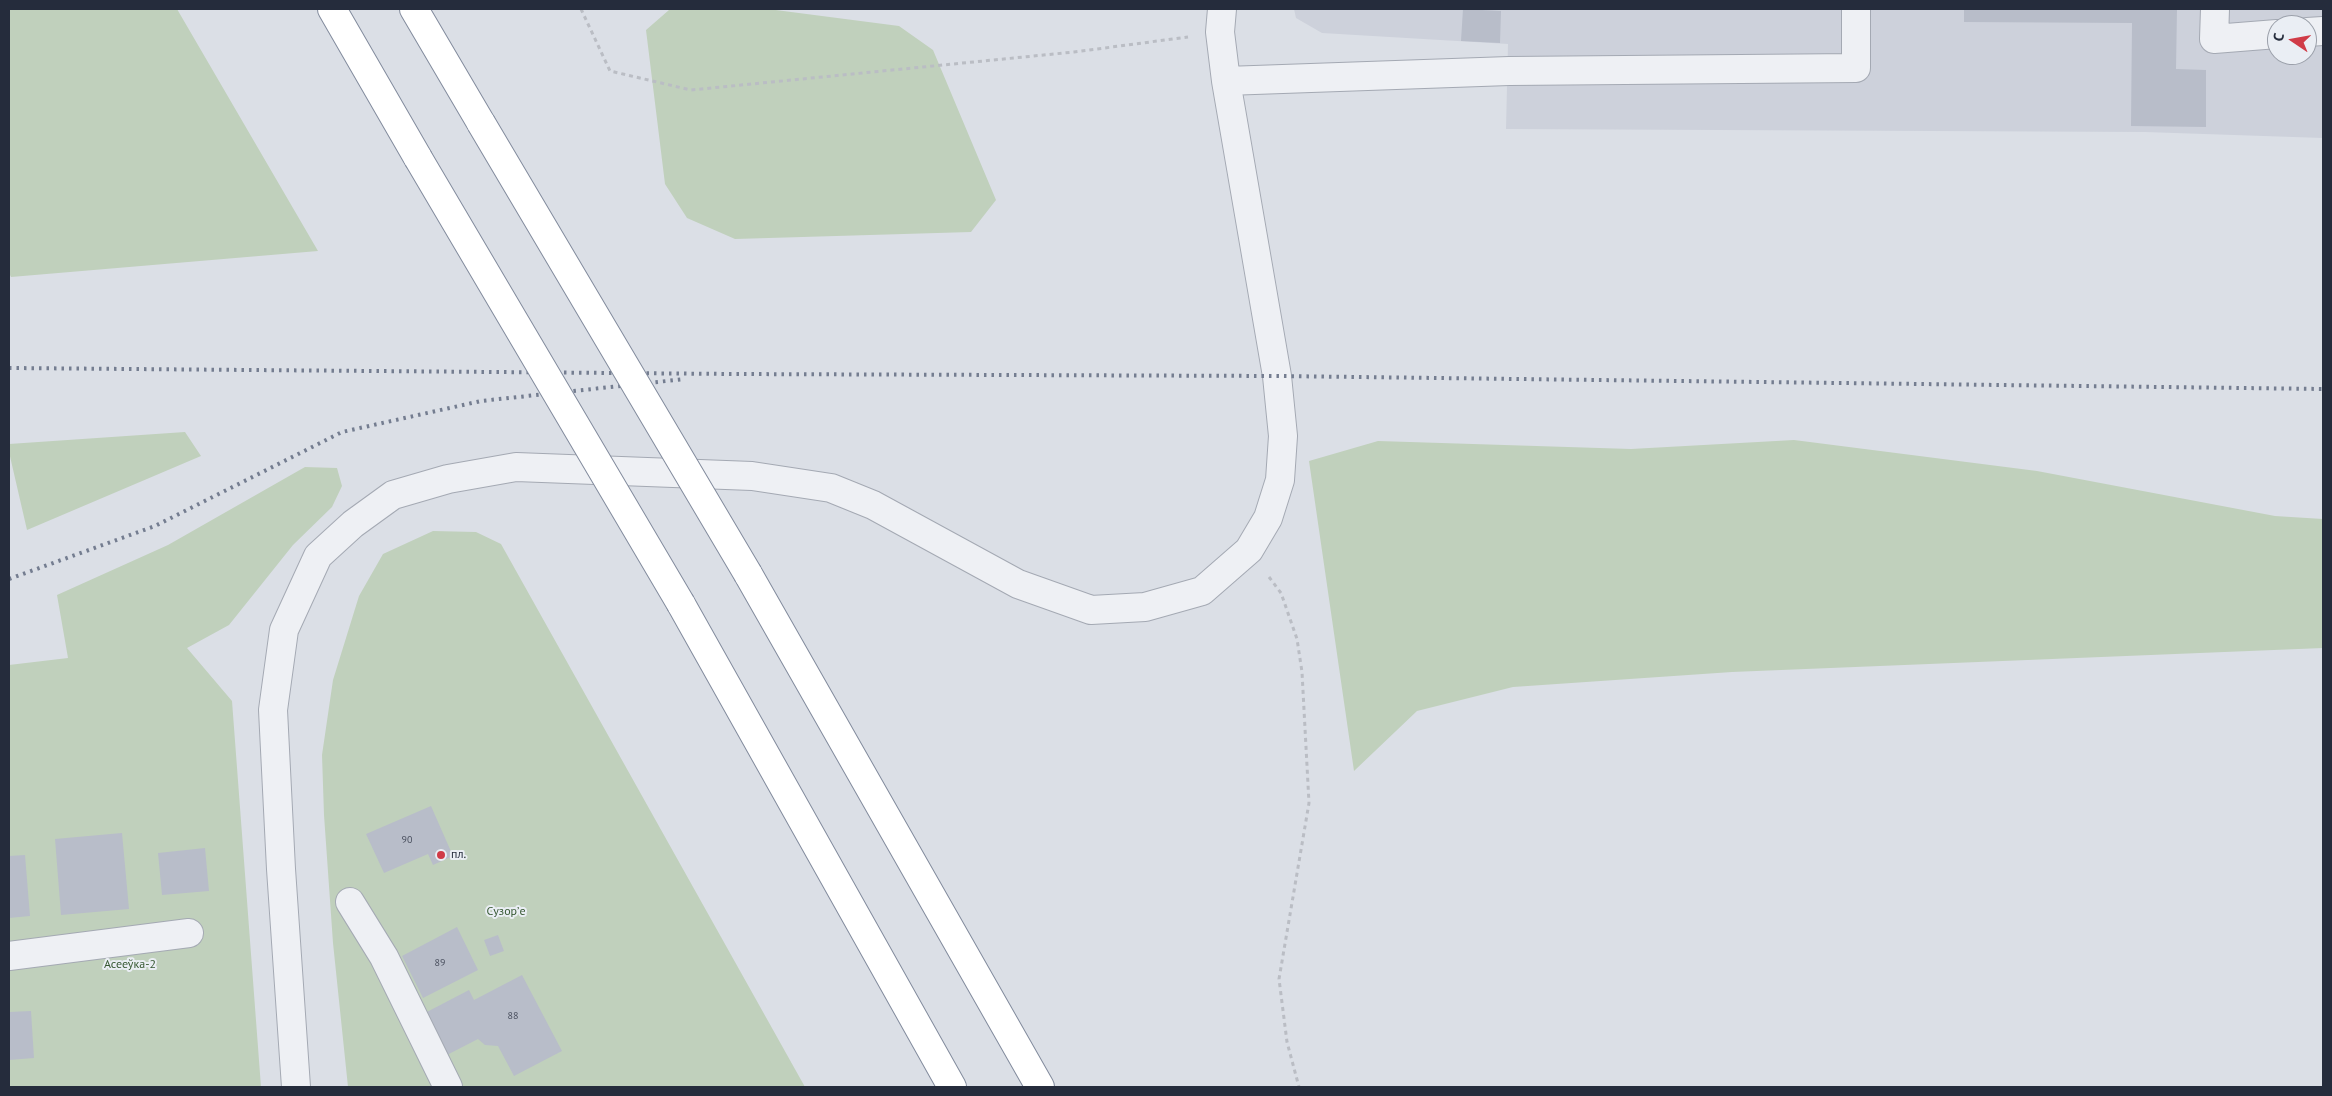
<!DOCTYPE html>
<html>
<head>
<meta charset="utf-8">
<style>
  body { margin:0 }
  #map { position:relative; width:2332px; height:1096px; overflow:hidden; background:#dbdfe6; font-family:"PT Sans",sans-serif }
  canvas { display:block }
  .frame { position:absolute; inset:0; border:10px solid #252c3c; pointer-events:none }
  .north { position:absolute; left:2267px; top:15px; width:50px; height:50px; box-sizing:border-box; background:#eaeef4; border:1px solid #9ba0aa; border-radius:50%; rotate:282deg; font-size:14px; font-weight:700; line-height:20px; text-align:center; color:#252c3c }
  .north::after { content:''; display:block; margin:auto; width:18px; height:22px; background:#d03b47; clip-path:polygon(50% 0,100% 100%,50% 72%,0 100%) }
</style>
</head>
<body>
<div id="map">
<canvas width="2332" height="1096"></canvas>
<div class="frame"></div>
<div class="north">С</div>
</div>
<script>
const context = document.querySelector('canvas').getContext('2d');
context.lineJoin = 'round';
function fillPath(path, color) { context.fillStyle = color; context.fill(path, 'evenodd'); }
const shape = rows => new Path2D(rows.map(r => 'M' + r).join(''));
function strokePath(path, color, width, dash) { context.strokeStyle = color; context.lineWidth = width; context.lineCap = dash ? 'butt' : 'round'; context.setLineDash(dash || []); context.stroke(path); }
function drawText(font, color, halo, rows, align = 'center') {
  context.font = font + ' "PT Sans",sans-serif'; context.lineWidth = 4; context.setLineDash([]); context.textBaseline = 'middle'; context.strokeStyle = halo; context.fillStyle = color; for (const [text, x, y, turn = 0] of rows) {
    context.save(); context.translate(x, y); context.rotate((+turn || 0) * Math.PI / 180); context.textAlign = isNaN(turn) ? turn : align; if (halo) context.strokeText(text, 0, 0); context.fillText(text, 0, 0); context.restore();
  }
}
const built = shape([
  [1294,9,2323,9,2323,138,2145,132,1506,129,1508,44,1322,33,1296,18],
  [2277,25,2307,25,2307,55,2277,55]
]);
const green = shape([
  [9,9,177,9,318,251,11,277,9,273],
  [674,9,768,9,899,26,933,50,996,200,971,232,735,239,687,218,665,184,646,30,669,10],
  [185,432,201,456,27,530,9,452,9,444],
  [1794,440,2037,471,2275,516,2323,519,2323,648,1732,672,1513,687,1417,711,1354,771,1309,461,1378,441,1631,449],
  [305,467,337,468,342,486,332,507,293,545,229,625,187,648,232,701,261,1087,9,1087,9,665,68,658,57,595,168,545],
  [433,531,476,532,501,544,805,1087,348,1087,333,943,324,815,322,755,333,680,359,596,383,554]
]);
const building = shape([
  [1463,9,1501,11,1500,43,1461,41],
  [1964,9,2177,9,2176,69,2206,70,2206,127,2131,126,2132,23,1964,22],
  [431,806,453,856,433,865,428,854,384,873,366,834],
  [122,833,129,909,61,915,55,839],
  [205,848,209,891,162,895,158,853],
  [25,855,30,916,9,918,9,856],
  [457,927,478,970,423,998,402,956],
  [498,935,504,951,490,956,484,940],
  [522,975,562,1051,514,1076,498,1046,485,1045,478,1039,445,1056,423,1014,469,990,474,1000],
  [31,1011,34,1058,9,1060,9,1012]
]);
const path = shape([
  [581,9,610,71,691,90,1074,52,1188,37],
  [1269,577,1281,593,1297,639,1302,672,1309,803,1279,979,1287,1042,1299,1087]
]);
const minor = shape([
  [2215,9,2214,39,2277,34],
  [2307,32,2323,31],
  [1226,81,1509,71,1856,68,1856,9],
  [350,902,384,957,448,1087],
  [9,956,189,933],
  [296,1087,281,869,273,710,284,630,318,556,353,524,393,495,448,479,516,467,752,476,831,488,873,505,1018,584,1091,610,1145,607,1202,591,1249,550,1268,518,1280,480,1283,436,1277,376,1226,81,1220,32,1222,9]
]);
const highway = shape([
  [332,9,418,158],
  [414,9,481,123],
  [748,574,1040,1087],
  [681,604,952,1087]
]);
const rail = shape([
  [9,368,735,374,1277,376,2323,389],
  [9,579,155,526,342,432,481,401,685,379]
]);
const highwayBridge = shape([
  [481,123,748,574],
  [418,158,681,604]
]);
const markers = [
  [441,855,5,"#d03b47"]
];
const numberNames = [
  ["90",407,840],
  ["89",440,963],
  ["88",513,1016]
];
const poiNames = [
  ["пл.",451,855]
];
const parkNames = [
  ["Сузорʼе",506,912],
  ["Асееўка-2",130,965]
];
fillPath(built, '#cdd1db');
fillPath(green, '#c0d0bc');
fillPath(building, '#b8bdc9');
strokePath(minor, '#a4a9b3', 30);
strokePath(highway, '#828b9d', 30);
strokePath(path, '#babdc4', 3, [4, 4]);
strokePath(minor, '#eef0f4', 28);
strokePath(highway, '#fff', 28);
strokePath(rail, '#747d90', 4, [2.5, 5]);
strokePath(highwayBridge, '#828b9d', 30, []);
strokePath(highwayBridge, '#fff', 28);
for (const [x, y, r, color] of markers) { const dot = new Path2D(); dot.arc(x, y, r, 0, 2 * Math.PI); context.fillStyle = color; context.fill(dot); strokePath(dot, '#eaeef4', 2); }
drawText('10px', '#4a505f', null, numberNames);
drawText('12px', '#252c3c', '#eaeef4', poiNames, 'left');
drawText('12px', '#365832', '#eaeef4', parkNames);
</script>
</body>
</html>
